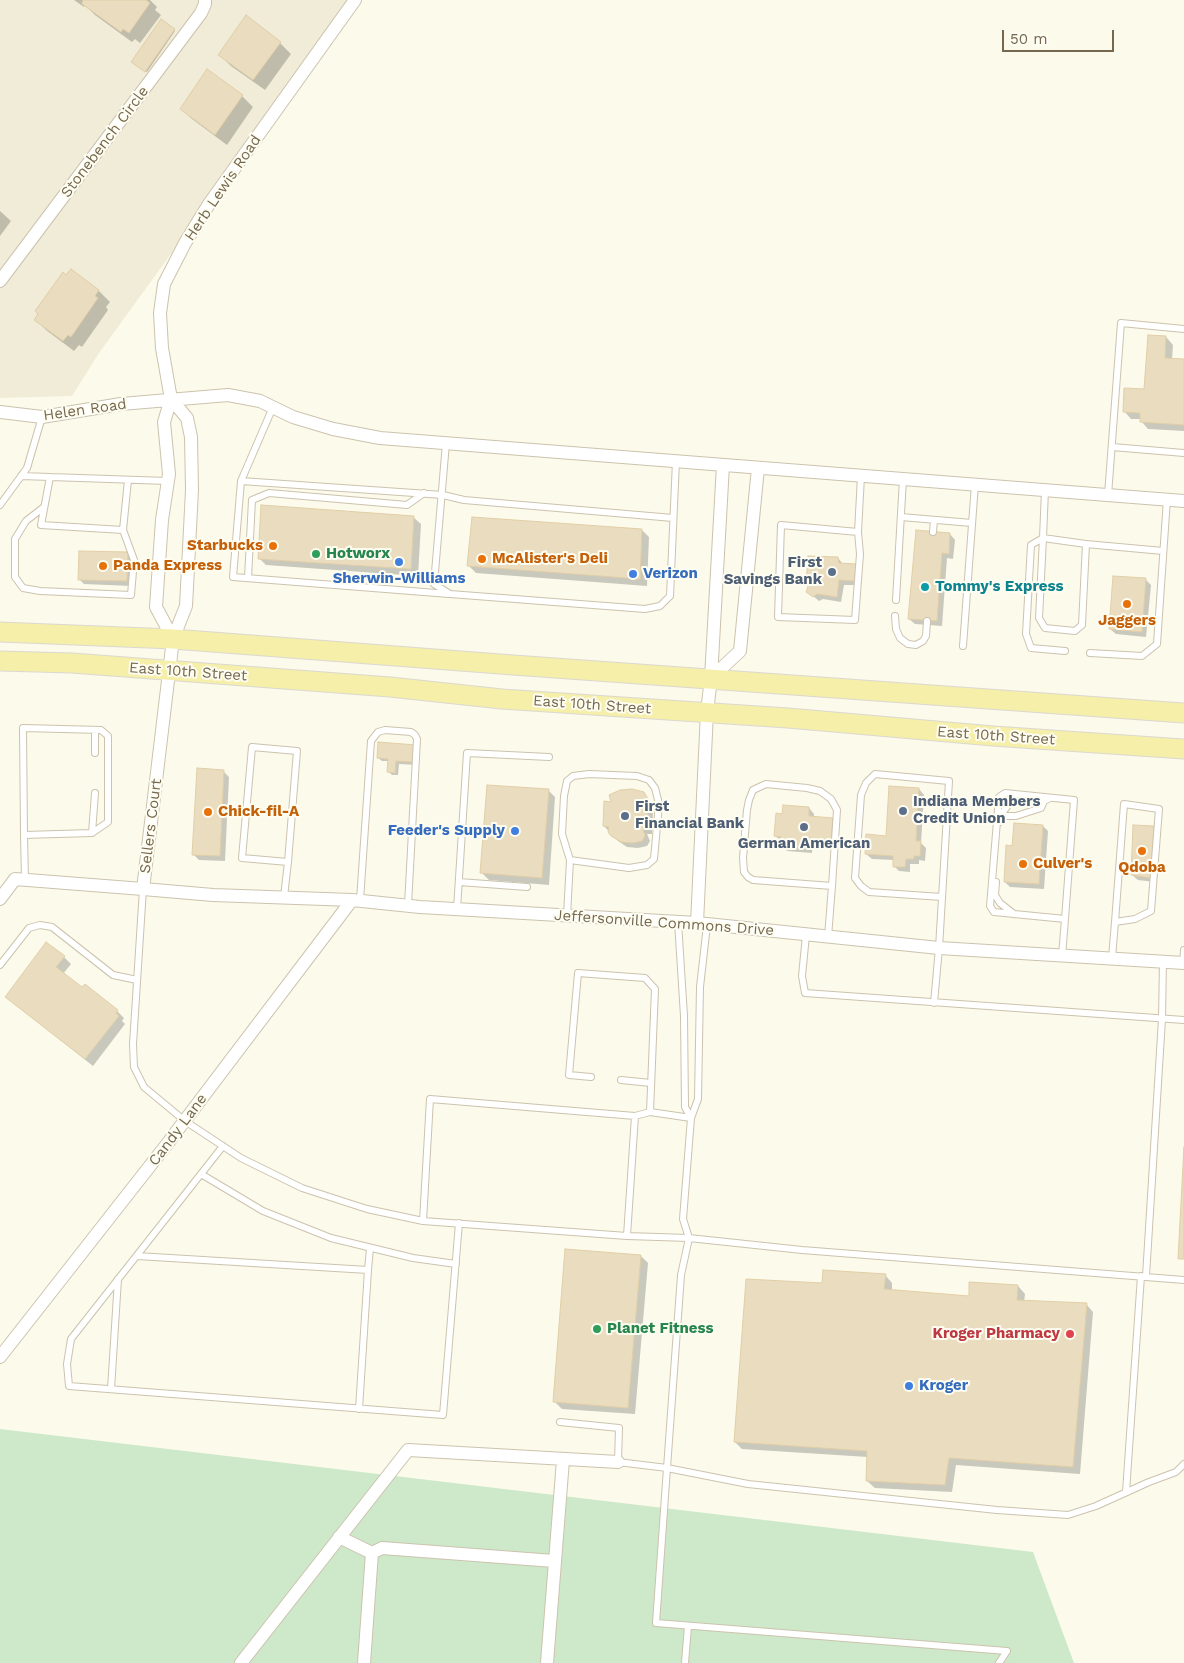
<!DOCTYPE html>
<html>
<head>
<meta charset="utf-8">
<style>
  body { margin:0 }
  #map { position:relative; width:1184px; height:1663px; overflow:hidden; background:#fcfaeb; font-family:"Work Sans",sans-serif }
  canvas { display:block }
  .scale { position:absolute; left:1002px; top:30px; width:112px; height:22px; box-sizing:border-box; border:2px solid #76684f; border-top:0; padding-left:6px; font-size:15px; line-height:18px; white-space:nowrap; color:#76684f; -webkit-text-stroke:4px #fefdf2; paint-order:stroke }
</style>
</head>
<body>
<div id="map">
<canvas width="1184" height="1663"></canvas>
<div class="scale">50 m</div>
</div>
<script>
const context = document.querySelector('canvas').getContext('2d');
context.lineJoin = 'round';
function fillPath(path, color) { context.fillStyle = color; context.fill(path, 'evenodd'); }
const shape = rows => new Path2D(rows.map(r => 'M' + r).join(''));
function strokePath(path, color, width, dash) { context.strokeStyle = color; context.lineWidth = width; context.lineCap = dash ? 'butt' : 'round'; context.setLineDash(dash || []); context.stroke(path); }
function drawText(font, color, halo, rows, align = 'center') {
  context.font = font + ' "Work Sans",sans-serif'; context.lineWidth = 4; context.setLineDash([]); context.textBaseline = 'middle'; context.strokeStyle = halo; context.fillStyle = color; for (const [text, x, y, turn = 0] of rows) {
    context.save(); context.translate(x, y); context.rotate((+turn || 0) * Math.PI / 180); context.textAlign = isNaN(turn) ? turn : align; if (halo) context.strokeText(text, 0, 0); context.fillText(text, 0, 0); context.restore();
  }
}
const residential = shape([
  [0,0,355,0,99,353,72,396,0,398]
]);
const green = shape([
  [0,1429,1033,1552,1074,1663,0,1663]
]);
const shadow = shape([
  [74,0,150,0,157,7,155,10,161,15,140,43,135,39,132,42,95,15,85,5,84,7],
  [246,17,280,43,291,54,265,90,231,66,220,55],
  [162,21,175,31,147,72,133,61],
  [242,96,253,107,227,145,192,119,181,108],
  [0,211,11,221,0,236],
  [71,270,99,291,110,302,106,307,108,310,82,347,79,345,74,351,46,330,36,319],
  [1166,337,1173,345,1172,360,1184,360,1184,431,1148,429,1141,421,1141,419,1131,419,1124,411,1145,390],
  [413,517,421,524,418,576,266,565,259,558],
  [642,530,649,537,647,586,476,573,469,566],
  [950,534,955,540,953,559,947,558,942,626,915,624,909,619],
  [127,554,132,559,132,586,84,584,79,579],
  [838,558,860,585,844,585,841,602,823,599,819,601,807,591],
  [1145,579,1151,585,1146,637,1116,634,1110,629],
  [415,746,417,765,399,764,398,775,392,775,389,772,389,761,382,761,378,758],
  [223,771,229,777,225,861,199,860,193,854],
  [890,788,919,789,924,795,921,843,926,848,925,861,919,860,919,864,910,864,910,872,899,871,894,866,894,860,872,859,866,854,887,837],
  [548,790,555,797,549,885,489,880,482,873],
  [643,793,653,805,651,810,653,813,652,834,647,834,650,841,647,846,638,848,627,847,618,841,604,826,612,804],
  [809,808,814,814,814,817,833,819,838,824,836,845,813,843,812,853,787,851,782,845,782,841,775,836,783,815],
  [1043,826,1048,831,1044,889,1010,887,1005,882],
  [1153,827,1159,832,1155,882,1138,880,1132,875],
  [64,957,71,964,63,974,117,1011,124,1018,122,1021,125,1024,93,1066,6,997],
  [641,1256,648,1263,635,1414,562,1409,555,1402],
  [885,1275,892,1283,892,1291,970,1298,1018,1286,1025,1294,1024,1302,1086,1304,1093,1312,1080,1474,956,1465,952,1492,875,1488,867,1481,868,1457,742,1449,735,1442,823,1285]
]);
const building = shape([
  [83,0,146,0,150,3,129,33,123,29,121,32,82,4,83,0],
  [246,15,281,42,253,80,218,55,246,15],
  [161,19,175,29,145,72,131,62,161,19],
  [207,69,243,95,215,135,180,109,207,69],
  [71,269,99,290,95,296,98,298,71,337,68,335,63,341,34,320,38,314,35,311,63,272,66,275,71,269],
  [1148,335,1166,336,1165,358,1184,359,1184,425,1140,422,1140,413,1123,412,1124,388,1144,389,1148,335],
  [261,505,414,516,411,569,258,559,261,505],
  [472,517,642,529,640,579,467,566,472,517],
  [916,530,950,533,949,554,942,553,937,621,908,619,916,530],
  [79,551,128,552,127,581,78,580,79,551],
  [808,556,838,557,839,563,857,564,855,581,839,580,837,597,817,594,813,597,806,592,808,587,806,584,808,556],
  [1113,576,1146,578,1142,632,1109,629,1113,576],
  [378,742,416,745,415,762,396,761,395,773,387,772,388,759,377,758,378,742],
  [197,768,224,770,220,856,192,855,197,768],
  [487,785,549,789,542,878,480,873,487,785],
  [889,786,919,788,916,841,921,841,920,856,914,856,914,859,906,859,905,867,893,867,893,856,865,854,866,834,886,836,889,786],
  [632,789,644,792,648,799,647,804,648,807,647,829,643,829,645,836,642,841,632,843,621,842,611,836,608,832,609,827,603,826,604,801,611,802,609,795,620,790,632,789],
  [783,805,809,807,809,816,833,818,831,840,808,838,807,848,780,846,781,837,774,836,776,813,782,814,783,805],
  [1014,823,1043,825,1039,884,1004,882,1006,845,1012,846,1014,823],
  [1133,825,1154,826,1151,878,1131,875,1133,825],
  [46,942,65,956,56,967,82,987,85,984,118,1010,116,1013,119,1016,85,1059,5,997,46,942],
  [1184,1147,1184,1259,1178,1259,1184,1147],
  [565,1249,641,1255,628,1408,553,1402,565,1249],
  [823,1270,886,1274,884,1289,969,1296,969,1282,1018,1285,1017,1300,1087,1303,1073,1467,949,1458,945,1485,866,1481,867,1451,734,1442,746,1279,822,1283,823,1270]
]);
const service = shape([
  [273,407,241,481,233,577,449,594],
  [446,443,434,584,450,594,645,609,660,606,670,596,676,461],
  [1112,447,1184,453],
  [21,476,168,481],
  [50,477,41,525,123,530,128,480],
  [241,481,443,495,464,500,673,518],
  [1045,490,1043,538,1039,618,1045,628,1075,631,1082,625,1086,544,1043,538,1031,545,1026,634,1031,648,1065,651],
  [1108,495,1121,323,1184,329],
  [0,505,27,468,42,417],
  [44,507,26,521,15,539,15,577,23,588,40,591,131,595,134,560,123,530],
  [901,517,972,523],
  [858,532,860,554,855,620,778,617,781,525,858,532,861,476],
  [933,532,934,520],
  [1086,544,1163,551],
  [248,578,252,500,269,493,407,505,424,493],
  [896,600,903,479],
  [895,616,896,629,900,638,908,644,916,645,923,641,926,636,927,621],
  [963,646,975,484],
  [1090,653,1142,656,1157,644,1167,499],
  [95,753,95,730],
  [1000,816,1009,804,1030,798,1033,799],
  [999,822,1000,816,1016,816,1041,808,1044,801,1050,798],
  [92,833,95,793],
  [24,835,92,833,108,822,108,736,101,730,23,728,24,835,25,880],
  [459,882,527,887],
  [996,882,995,895,1000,903,1014,914],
  [143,889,133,1044,134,1067,144,1087,185,1121,241,1158,302,1188,367,1209,423,1221],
  [284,897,288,862,297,751,252,747,242,858,288,862],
  [360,900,371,741,378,732,385,730,411,732,415,735,417,739,408,905],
  [457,909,467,753,549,757],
  [567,916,570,860,629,868,647,865,654,859,659,804,655,788,649,780,637,776,589,774,573,776,567,781,564,796,562,834,570,860],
  [678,922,684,1016,685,1107,691,1118],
  [707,925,700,987,698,1099,691,1118,683,1219,689,1238,802,1250,1184,1280],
  [806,935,802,976,805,993,1184,1020],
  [828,937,832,886,753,880,748,877,744,872,743,858,747,810,749,800,753,790,766,784,807,788,820,791,831,799,837,810,832,886],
  [1062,956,1065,919,1074,800,1005,793,999,797,990,906,994,912,1065,919],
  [1112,958,1115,922,1124,804,1159,809,1151,911,1135,919,1115,922],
  [1183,963,1184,950],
  [0,965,29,928,40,925,52,927,113,975,137,980],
  [934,1003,939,948,949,781,875,774,866,783,861,795,855,878,861,886,869,892,942,897],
  [591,1077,569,1075,578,973,645,978,655,989,650,1112,691,1118],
  [621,1080,651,1083],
  [635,1116,650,1112],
  [223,1146,71,1339,67,1364,69,1386,443,1415,459,1223],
  [201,1174,263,1211,331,1238,413,1258,456,1264],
  [627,1236,635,1116,430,1099,423,1221,627,1236,689,1238,681,1275,667,1468,748,1484,997,1510,1068,1515,1096,1506,1149,1482,1176,1472,1184,1464],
  [137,1256,368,1270,359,1409],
  [368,1270,370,1248],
  [1146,1276,1162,1019,1163,961],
  [111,1389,118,1279],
  [560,1422,619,1428,618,1462,667,1468,656,1623,1007,1651,999,1663],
  [1126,1492,1141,1276],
  [685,1663,688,1626]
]);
const minor = shape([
  [0,281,201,13,205,4,205,0],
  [0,412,42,417,121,404,228,395,260,401,293,417,333,429,380,438,1184,501],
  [173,639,156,607,162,520,169,474,164,422,171,399,162,348,160,313,164,284,185,243,209,204,355,0],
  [711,678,740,651,758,468],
  [143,889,213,895,352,900,420,907,697,923,939,948,1184,963],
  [0,899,15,879,143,889,173,639,186,606,192,490,191,437,187,418,171,399],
  [697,923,707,712,711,678,723,465],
  [0,1357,164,1148,352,900],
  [339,1537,372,1553,364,1663],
  [372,1553,382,1548,554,1561],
  [241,1663,408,1450,618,1462],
  [547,1663,563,1460]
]);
const primary = shape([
  [0,632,173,639,513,665,1184,713],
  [0,661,72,663,390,687,502,699,788,718,993,736,1184,749]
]);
const markers = [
  [273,546,5,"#e8710a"],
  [316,554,5,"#2e9e5b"],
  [482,559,5,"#e8710a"],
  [399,562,5,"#3f7fe0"],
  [103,566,5,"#e8710a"],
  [832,572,5,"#5c6f8a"],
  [633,574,5,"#3f7fe0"],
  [925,587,5,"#0f9aa8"],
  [1127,604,5,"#e8710a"],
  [903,811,5,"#5c6f8a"],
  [208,812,5,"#e8710a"],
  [625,816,5,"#5c6f8a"],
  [804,827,5,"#5c6f8a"],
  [515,831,5,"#3f7fe0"],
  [1142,851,5,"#e8710a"],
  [1023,864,5,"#e8710a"],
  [597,1329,5,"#2e9e5b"],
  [1070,1334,5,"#e0444e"],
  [909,1386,5,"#3f7fe0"]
];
const streetNames = [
  ["Stonebench Circle",105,142,-53],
  ["Herb Lewis Road",223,188,-56],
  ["Helen Road",85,410,-8],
  ["East 10th Street",188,672,4],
  ["East 10th Street",592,705,4],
  ["East 10th Street",996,736,4],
  ["Sellers Court",151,826,-83],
  ["Jeffersonville Commons Drive",664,923,4],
  ["Candy Lane",178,1130,-53]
];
const foodNames = [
  ["Starbucks",263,546,"right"],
  ["McAlister's Deli",492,559],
  ["Panda Express",113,566],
  ["Jaggers",1127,621,"center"],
  ["Chick-fil-A",218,812],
  ["Culver's",1033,864],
  ["Qdoba",1142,868,"center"]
];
const leisureNames = [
  ["Hotworx",326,554],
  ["Planet Fitness",607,1329]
];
const serviceNames = [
  ["First",822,563,"right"],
  ["Savings Bank",822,580,"right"],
  ["Indiana Members",913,802],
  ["Credit Union",913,819],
  ["First",635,807],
  ["Financial Bank",635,824],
  ["German American",804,844,"center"]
];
const shopNames = [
  ["Verizon",643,574],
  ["Sherwin-Williams",399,579,"center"],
  ["Feeder's Supply",505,831,"right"],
  ["Kroger",919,1386]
];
const cultureNames = [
  ["Tommy's Express",935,587]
];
const healthNames = [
  ["Kroger Pharmacy",1060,1334]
];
fillPath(residential, '#f0ecd7');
fillPath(green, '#cde9ca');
fillPath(shadow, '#0003');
fillPath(building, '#eaddbf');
strokePath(building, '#e1cea6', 1);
strokePath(service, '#ccc3ae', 8);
strokePath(minor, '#ccc3ae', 14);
strokePath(primary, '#dbd8d1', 21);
strokePath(service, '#fff', 6);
strokePath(minor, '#fff', 12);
strokePath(primary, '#f5efa9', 19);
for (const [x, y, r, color] of markers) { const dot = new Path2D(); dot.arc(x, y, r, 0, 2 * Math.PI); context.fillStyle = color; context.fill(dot); strokePath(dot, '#fefdf2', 2); }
drawText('15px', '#76684f', '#fefdf2', streetNames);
drawText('bold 15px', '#c56008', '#fefdf2', foodNames, 'left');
drawText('bold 15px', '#27864d', '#fefdf2', leisureNames, 'left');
drawText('bold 15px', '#4e5e75', '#fefdf2', serviceNames, 'left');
drawText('bold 15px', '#366cbe', '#fefdf2', shopNames, 'left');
drawText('bold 15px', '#0d838f', '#fefdf2', cultureNames, 'left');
drawText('bold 15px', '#be3a42', '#fefdf2', healthNames, 'right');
</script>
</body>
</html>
